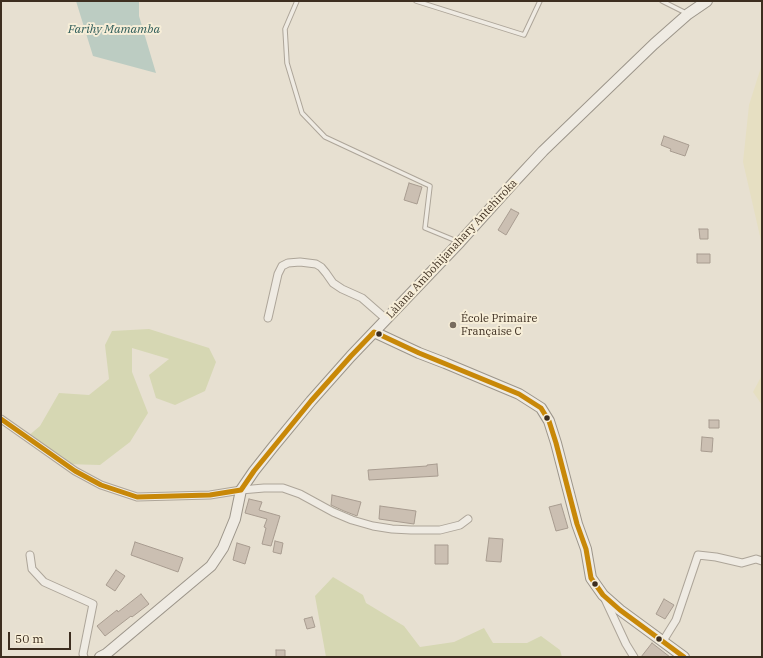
<!DOCTYPE html>
<html>
<head>
<meta charset="utf-8">
<style>
  body { margin:0 }
  #map { position:relative; width:763px; height:658px; overflow:hidden; background:#e7e0d1; font-family:"IBM Plex Serif",serif }
  canvas { display:block }
  .frame { position:absolute; inset:0; border:2px solid #3d2e20; pointer-events:none }
  .scale { position:absolute; left:8px; top:632px; width:63px; height:18px; box-sizing:border-box; border:2px solid #3d2e20; border-top:0; padding-left:5px; font-size:12px; line-height:14px; white-space:nowrap; color:#3d2e20; -webkit-text-stroke:3px #f7eed8; paint-order:stroke }
</style>
</head>
<body>
<div id="map">
<canvas width="763" height="658"></canvas>
<div class="frame"></div>
<div class="scale">50 m</div>
</div>
<script>
const context = document.querySelector('canvas').getContext('2d');
context.lineJoin = 'round';
function fillPath(path, color) { context.fillStyle = color; context.fill(path, 'evenodd'); }
const shape = rows => new Path2D(rows.map(r => 'M' + r).join(''));
function strokePath(path, color, width, dash) { context.strokeStyle = color; context.lineWidth = width; context.lineCap = dash ? 'butt' : 'round'; context.setLineDash(dash || []); context.stroke(path); }
function drawText(font, color, halo, rows, align = 'center') {
  context.font = font + ' "IBM Plex Serif",serif'; context.lineWidth = 4; context.setLineDash([]); context.textBaseline = 'middle'; context.strokeStyle = halo; context.fillStyle = color; for (const [text, x, y, turn = 0] of rows) {
    context.save(); context.translate(x, y); context.rotate((+turn || 0) * Math.PI / 180); context.textAlign = isNaN(turn) ? turn : align; if (halo) context.strokeText(text, 0, 0); context.fillText(text, 0, 0); context.restore();
  }
}
const farmland = shape([
  [762,64,762,245,743,162,749,105],
  [762,375,762,405,753,392]
]);
const green = shape([
  [149,329,209,348,216,362,205,391,175,405,156,398,149,375,169,359,132,348,132,372,148,413,130,442,100,465,65,464,27,437,40,426,59,393,89,395,109,379,105,345,112,331],
  [333,577,363,595,366,603,404,626,420,647,454,642,484,628,493,643,527,643,541,636,560,650,562,657,326,657,315,596]
]);
const water = shape([
  [76,1,139,1,139,16,156,73,93,56]
]);
const building = shape([
  [664,136,689,145,685,156,670,151,671,149,661,145,664,136],
  [409,183,422,187,417,204,404,200,409,183],
  [511,209,519,213,506,235,498,230,511,209],
  [699,229,708,229,708,239,700,239,699,229],
  [697,254,710,254,710,263,697,263,697,254],
  [709,420,719,420,719,428,709,428,709,420],
  [702,437,713,438,712,452,701,451,702,437],
  [437,464,438,476,369,480,368,470,427,466,427,465,437,464],
  [332,495,361,502,357,516,344,511,331,505,332,495],
  [249,499,262,502,259,510,280,516,271,546,262,544,266,528,264,527,267,519,245,513,249,499],
  [561,504,568,528,556,531,549,507,561,504],
  [380,506,416,511,414,524,379,519,380,506],
  [489,538,503,539,501,562,486,561,489,538],
  [275,541,283,543,281,554,273,552,275,541],
  [135,542,183,558,178,572,131,555,135,542],
  [237,543,250,547,245,564,233,560,237,543],
  [435,545,448,545,448,564,435,564,435,545],
  [116,570,125,576,115,591,106,585,116,570],
  [141,594,149,604,132,617,131,616,105,636,97,626,117,610,118,612,141,594],
  [664,599,674,605,665,619,656,614,664,599],
  [312,617,315,627,307,629,304,619,312,617],
  [652,643,670,657,641,657,652,643],
  [276,650,285,650,285,657,276,657,276,650]
]);
const lane = shape([
  [297,1,285,29,287,63,302,113,325,137,430,186,425,228,459,242],
  [416,1,524,35,540,1],
  [662,1,686,13]
]);
const street = shape([
  [268,318,278,274,282,266,288,263,300,262,316,264,321,267,326,273,333,283,342,289,362,298,386,319],
  [1,419,75,471,101,485,137,497,210,495,241,490,264,488,283,488,300,494,333,512,352,520,373,526,392,529,411,530,440,530,460,525,468,519],
  [30,555,32,569,44,582,93,604,83,654,84,657],
  [605,599,626,644,634,657],
  [663,641,676,620,698,555,716,557,742,563,756,559,762,561]
]);
const secondary = shape([
  [374,332,419,353,445,363,519,394,541,408,549,421,556,443,577,524,586,549,591,578,603,595,620,610,684,657],
  [100,657,106,654,211,566,223,548,235,519,241,490,254,471,273,447,311,401,351,356,460,242,515,181,543,151,654,44,688,14,707,1]
]);
const bus1 = shape([
  [1,419,75,471,101,485,137,497,210,495,241,490,254,471,311,401,351,356,374,332,419,353,519,394,541,408,549,421,556,443,577,524,586,549,591,578,603,595,620,610,684,657]
]);
const markers = [
  [453,325,4,"#786c5e"],
  [379,334,3.5,"#3d2e20"],
  [547,418,3.5,"#3d2e20"],
  [595,584,3.5,"#3d2e20"],
  [659,639,3.5,"#3d2e20"]
];
const streetNames = [
  ["Làlana Ambohijanahary Antehiroka",452,249,-47]
];
const poiNames = [
  ["École Primaire",461,319],
  ["Française C",461,332]
];
const waterNames = [
  ["Farihy Mamamba",114,30]
];
fillPath(farmland, '#e6dfc2');
fillPath(green, '#d6d7b3');
fillPath(water, '#bcccc2');
fillPath(building, '#cbbfb2');
strokePath(building, '#a89c90', 1);
strokePath(lane, '#ada599', 5.5);
strokePath(street, '#ada599', 9);
strokePath(secondary, '#9c958a', 12);
strokePath(lane, '#efebe3', 3.5);
strokePath(street, '#efebe3', 7);
strokePath(secondary, '#efebe3', 10);
strokePath(bus1, '#c88808', 5);
for (const [x, y, r, color] of markers) { const dot = new Path2D(); dot.arc(x, y, r, 0, 2 * Math.PI); context.fillStyle = color; context.fill(dot); strokePath(dot, '#f7eed8', 1.5); }
drawText('11px', '#3d2e20', '#f7eed8', streetNames);
drawText('11px', '#3d2e20', '#f7eed8', poiNames, 'left');
drawText('italic 12px', '#2f5d5a', '#f7eed8', waterNames);
</script>
</body>
</html>
